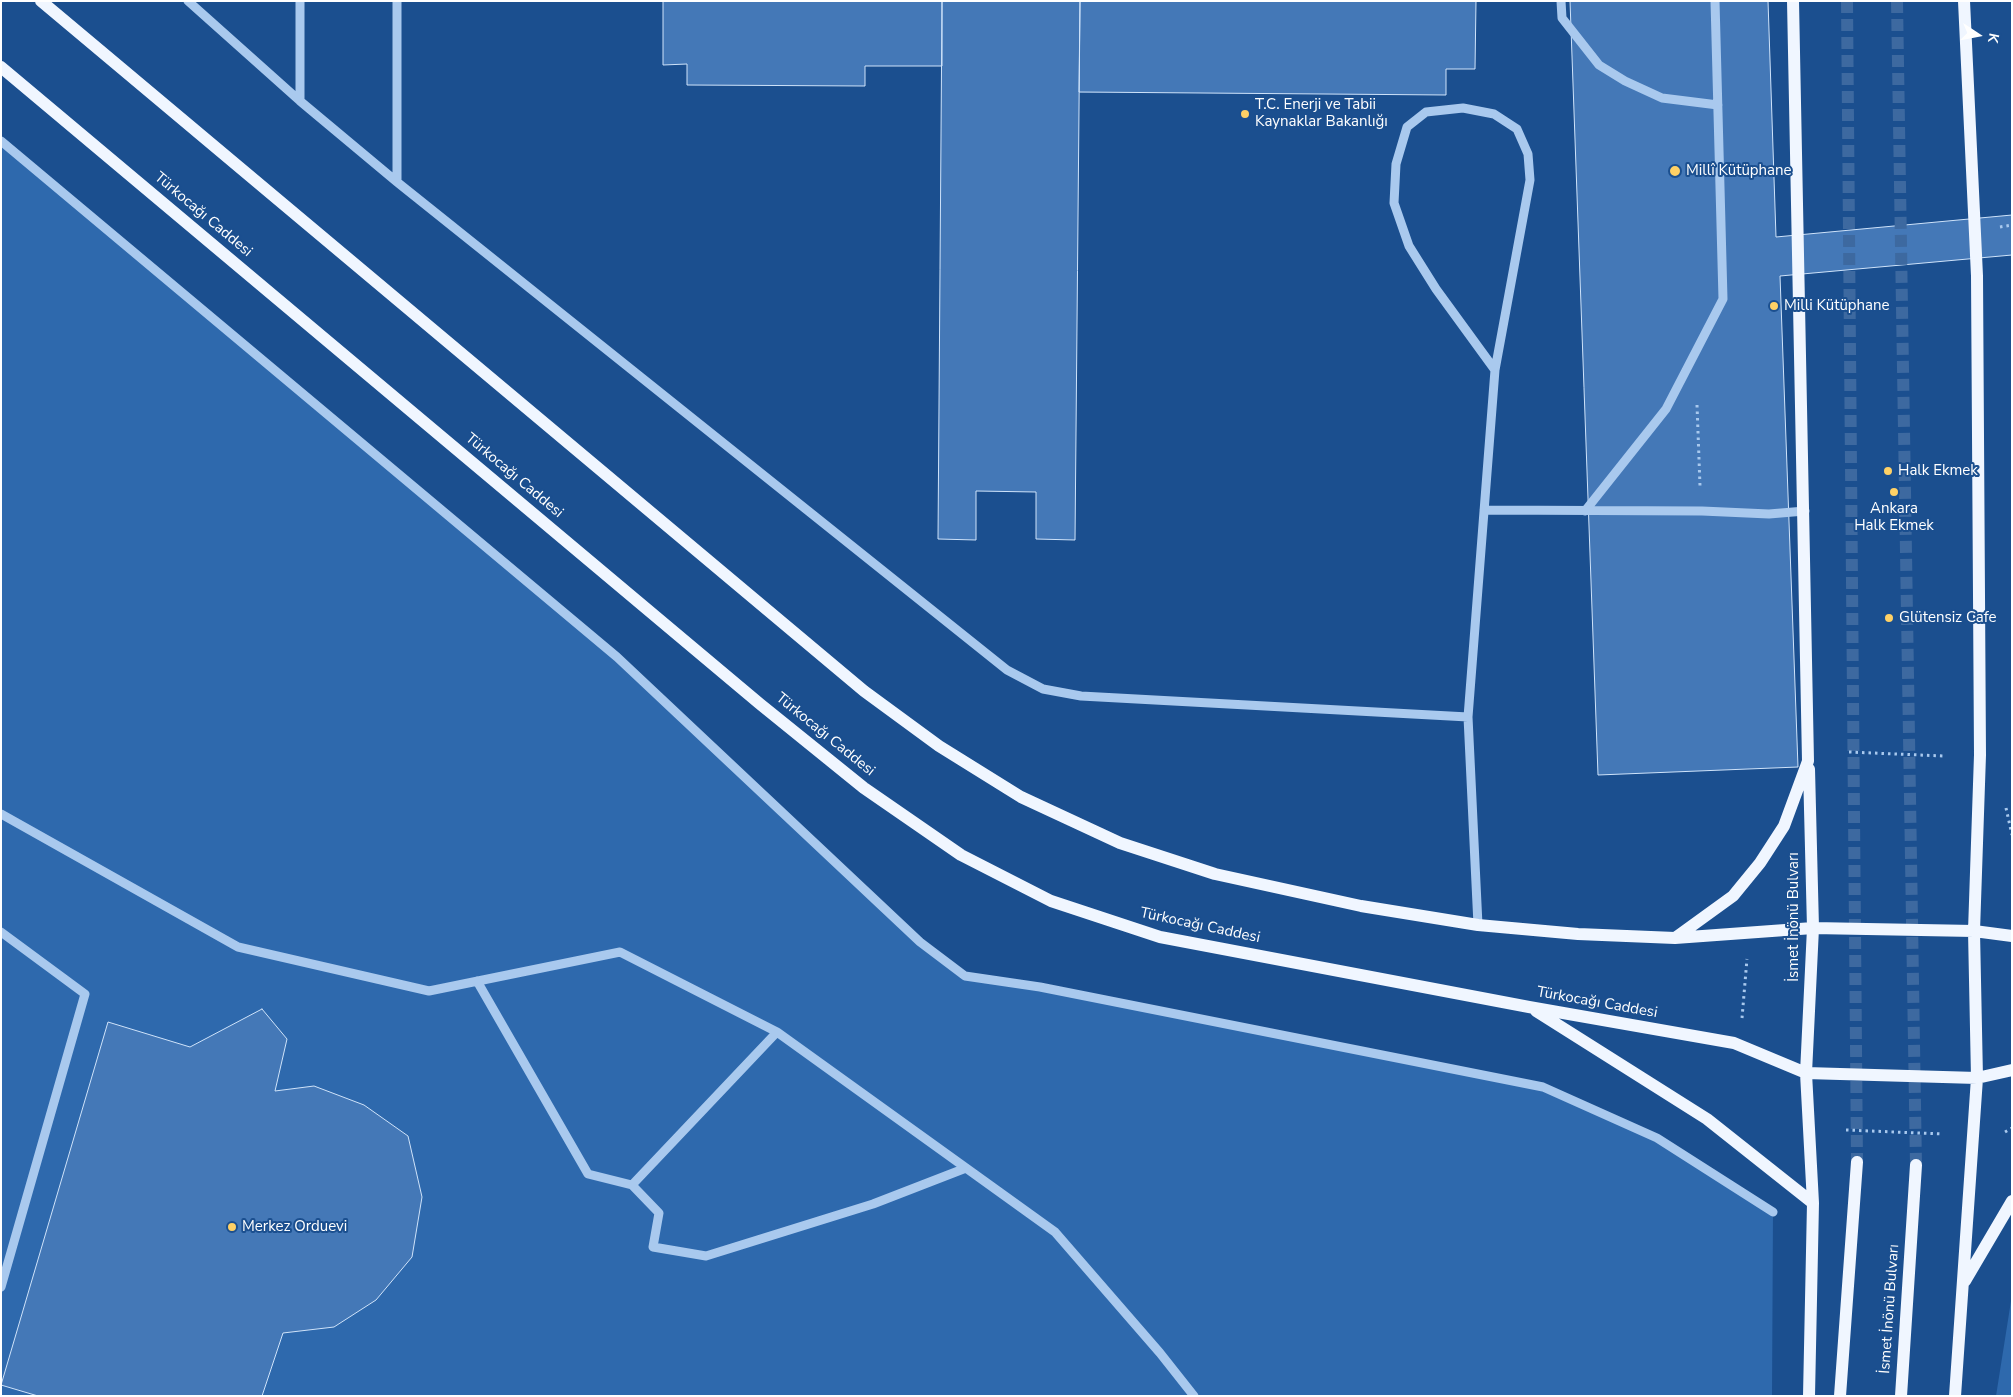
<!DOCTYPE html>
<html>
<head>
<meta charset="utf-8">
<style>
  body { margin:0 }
  #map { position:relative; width:2013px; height:1397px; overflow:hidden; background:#1b4f8f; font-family:"Nunito Sans",sans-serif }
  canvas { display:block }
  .frame { position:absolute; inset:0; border:2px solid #fff; pointer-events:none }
  .north { position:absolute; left:1953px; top:10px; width:50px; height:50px; -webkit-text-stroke:4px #1b4f8f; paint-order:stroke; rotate:101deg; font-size:14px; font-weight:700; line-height:20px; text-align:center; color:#fff }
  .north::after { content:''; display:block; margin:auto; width:18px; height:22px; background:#fff; clip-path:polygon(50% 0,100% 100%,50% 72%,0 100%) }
</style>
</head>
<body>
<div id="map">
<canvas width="2013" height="1397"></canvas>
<div class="frame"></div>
<div class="north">K</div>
</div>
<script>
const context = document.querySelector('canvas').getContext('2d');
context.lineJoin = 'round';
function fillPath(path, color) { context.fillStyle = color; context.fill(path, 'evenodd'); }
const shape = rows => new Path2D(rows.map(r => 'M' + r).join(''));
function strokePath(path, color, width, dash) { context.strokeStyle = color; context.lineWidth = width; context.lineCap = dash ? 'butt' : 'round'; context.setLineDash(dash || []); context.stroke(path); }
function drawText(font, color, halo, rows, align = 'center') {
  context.font = font + ' "Nunito Sans",sans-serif'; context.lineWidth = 4; context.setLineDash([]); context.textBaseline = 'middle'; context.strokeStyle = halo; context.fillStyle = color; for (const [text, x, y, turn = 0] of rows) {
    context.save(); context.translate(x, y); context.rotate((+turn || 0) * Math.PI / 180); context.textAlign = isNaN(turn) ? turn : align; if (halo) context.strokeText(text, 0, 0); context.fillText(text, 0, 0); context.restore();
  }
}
const green = shape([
  [1,141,617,657,920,942,965,976,1543,1087,1657,1138,1773,1212,1772,1396,1,1396],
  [2012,1299,2012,1396,1996,1396,2011,1301]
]);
const building = shape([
  [663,1,942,1,942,66,865,66,865,86,687,85,687,64,663,65,663,1],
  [942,1,1080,1,1075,540,1036,539,1036,492,976,491,976,540,938,539,942,1],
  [1080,1,1476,1,1475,69,1446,69,1446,95,1079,92,1080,1],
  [1570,1,1768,1,1776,237,2012,215,2012,255,1780,276,1798,767,1598,775,1570,1],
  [262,1009,287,1039,275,1091,314,1086,364,1105,408,1136,422,1197,412,1257,376,1300,334,1327,283,1333,262,1396,38,1396,1,1385,108,1022,190,1047,262,1009]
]);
const majorTunnel = shape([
  [1847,1,1857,1162],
  [1897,1,1916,1165]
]);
const path = shape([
  [2000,227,2012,225],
  [1697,405,1700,486],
  [1849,752,1943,756],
  [2006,808,2012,835],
  [1742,1018,1747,959],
  [1846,1130,1943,1134],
  [2005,1132,2012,1128]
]);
const minor = shape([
  [188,1,300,101,397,182,1007,670,1043,689,1081,696,1468,717,1478,925],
  [300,1,300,101],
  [1561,1,1562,18,1599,65,1625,81,1662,98,1718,105],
  [1,141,617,657,920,942,965,976,1040,987,1543,1087,1657,1138,1773,1212],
  [397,182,397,1],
  [1484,510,1702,511,1769,514,1805,511],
  [1585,511,1666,409,1723,299,1715,1],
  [1468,717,1495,370,1530,180,1528,154,1517,129,1494,114,1463,108,1426,112,1407,127,1396,164,1394,203,1409,246,1436,289,1495,370],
  [1,814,238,947,429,991,620,952,777,1032,1055,1232,1160,1353,1194,1396],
  [1,932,85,994,1,1287],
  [477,981,588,1174,632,1185,659,1213,653,1247,706,1256,873,1204,966,1168],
  [632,1185,777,1032]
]);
const major = shape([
  [41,1,864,691,939,746,1021,797,1120,843,1215,874,1361,906,1478,925,1578,934,1675,938,1813,928,1974,931,2012,936],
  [1,67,760,704,864,788,961,855,1051,901,1160,937,1529,1007,1734,1043,1806,1073,1977,1078,2012,1070],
  [1809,769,1813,928,1806,1073,1813,1203,1809,1396],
  [1675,938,1733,896,1760,863,1784,826,1808,761,1793,1],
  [1536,1011,1707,1119,1813,1203],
  [1965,1281,2012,1201],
  [1840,1396,1857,1162],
  [1901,1396,1916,1165],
  [1955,1396,1977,1078,1974,931,1980,755,1977,276,1964,1]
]);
const markers = [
  [1245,114,5,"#ffd166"],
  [1675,171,6,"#ffd166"],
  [1774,306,5,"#ffd166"],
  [1888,471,5,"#ffd166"],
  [1894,492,5,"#ffd166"],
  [1889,618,5,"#ffd166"],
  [232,1227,5,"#ffd166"]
];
const poiNames = [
  ["T.C. Enerji ve Tabii",1255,105],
  ["Kaynaklar Bakanlığı",1255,122],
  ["Millî Kütüphane",1686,171],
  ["Milli Kütüphane",1784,306],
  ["Halk Ekmek",1898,471],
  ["Ankara",1894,509,"center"],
  ["Halk Ekmek",1894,526,"center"],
  ["Glütensiz Cafe",1899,618],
  ["Merkez Orduevi",242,1227]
];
const streetNames = [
  ["Türkocağı Caddesi",203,215,40],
  ["Türkocağı Caddesi",514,476,40],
  ["Türkocağı Caddesi",825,735,39],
  ["İsmet İnönü Bulvarı",1794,917,-90],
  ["Türkocağı Caddesi",1200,926,12],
  ["Türkocağı Caddesi",1597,1003,10],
  ["İsmet İnönü Bulvarı",1890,1309,-86]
];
fillPath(green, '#2e69ad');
fillPath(building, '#4478b7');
strokePath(building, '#cfe3fa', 1);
strokePath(majorTunnel, '#3d69a0', 12, [12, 6]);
strokePath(path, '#a9c9ee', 3, [2.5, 4]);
strokePath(minor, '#a9c9ee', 9);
strokePath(major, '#f0f6ff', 12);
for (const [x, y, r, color] of markers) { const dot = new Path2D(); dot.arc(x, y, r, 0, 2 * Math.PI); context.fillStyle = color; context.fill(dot); strokePath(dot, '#1b4f8f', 2); }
drawText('15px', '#fff', '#1b4f8f', poiNames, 'left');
drawText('15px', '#fff', '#1b4f8f', streetNames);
</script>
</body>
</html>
